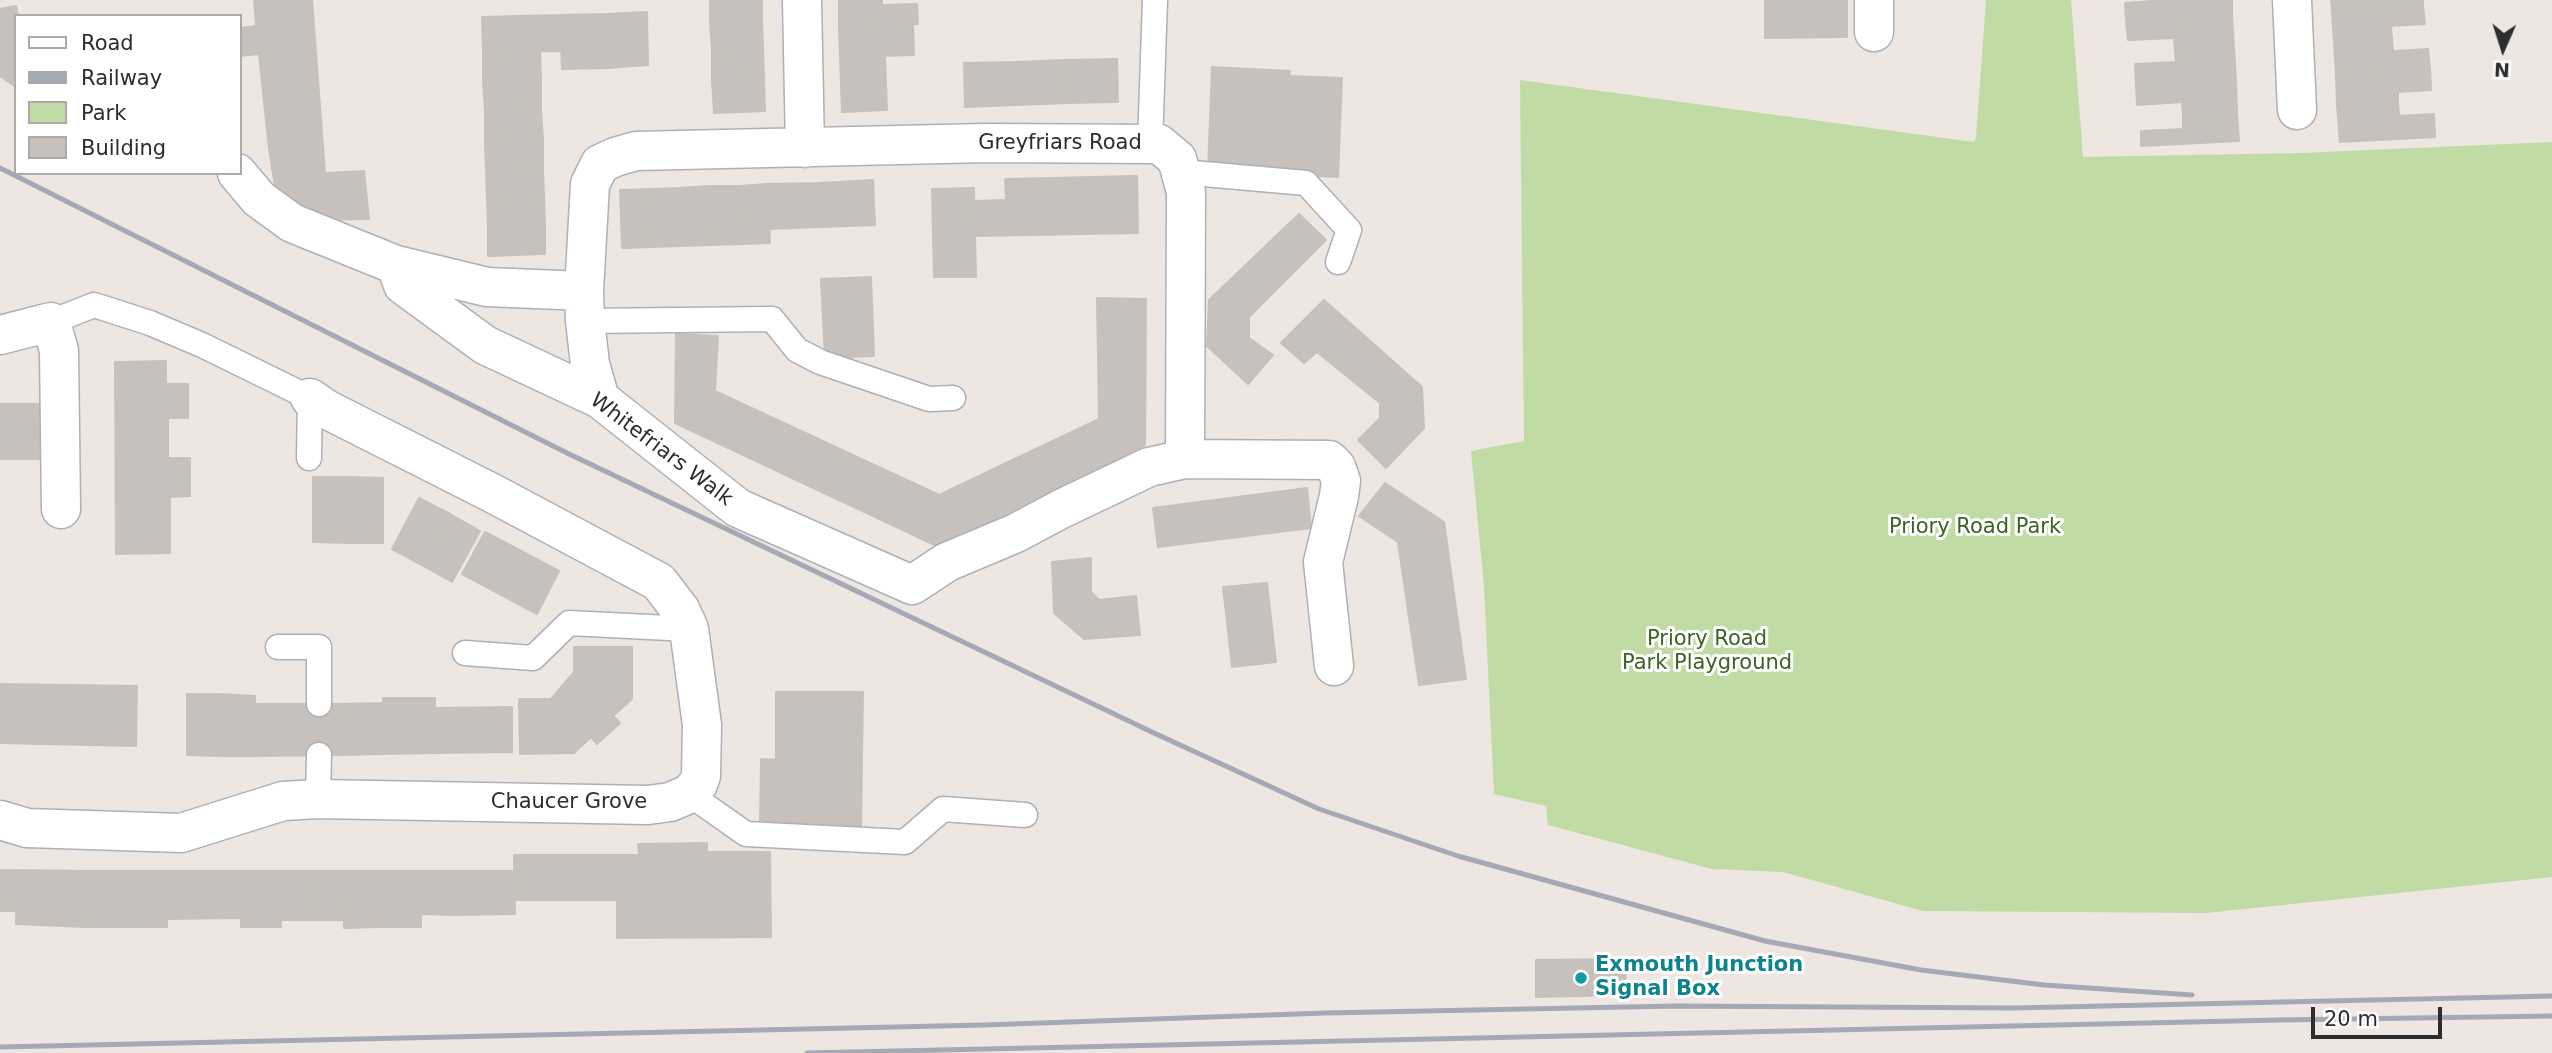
<!DOCTYPE html>
<html>
<head>
<meta charset="utf-8">
<style>
  body { margin:0 }
  #map { position:relative; width:2552px; height:1053px; overflow:hidden; background:#ede6e1; font-family:"DejaVu Sans",sans-serif }
  canvas { display:block }
  .legend { position:absolute; left:14px; top:14px; width:228px; height:161px; box-sizing:border-box; background:#fff; border:2px solid #ababab; margin:0; padding:9px 12px; list-style:none; font-size:21px; color:#2d2d2d }
  .legend li { display:flex; align-items:center; gap:14px; height:35px }
  .legend b { width:35px; border:2px solid #ababab }
  .north { position:absolute; left:2468px; top:14px; width:70px; height:70px; -webkit-text-stroke:5px #fff; paint-order:stroke; rotate:183deg; font-size:19px; font-weight:700; line-height:28px; text-align:center; color:#2d2d2d }
  .north::after { content:''; display:block; margin:auto; width:24px; height:32px; background:#2d2d2d; clip-path:polygon(50% 0,100% 100%,50% 72%,0 100%) }
  .scale { position:absolute; left:2311px; top:1007px; width:131px; height:32px; box-sizing:border-box; border:4px solid #2d2d2d; border-top:0; padding-left:9px; font-size:21px; line-height:24px; white-space:nowrap; color:#2d2d2d; -webkit-text-stroke:5px #fff; paint-order:stroke }
</style>
</head>
<body>
<div id="map">
<canvas width="2552" height="1053"></canvas>
<ul class="legend">
<li><b style="height:9px;background:#fff"></b>Road</li>
<li><b style="height:9px;background:#a4a9b5"></b>Railway</li>
<li><b style="height:19px;background:#c0dca4"></b>Park</li>
<li><b style="height:19px;background:#c6c1bc"></b>Building</li>
</ul>
<div class="north">N</div>
<div class="scale">20 m</div>
</div>
<script>
const context = document.querySelector('canvas').getContext('2d');
context.lineJoin = 'round';
function fillPath(path, color) { context.fillStyle = color; context.fill(path, 'evenodd'); }
const shape = rows => new Path2D(rows.map(r => 'M' + r).join(''));
function strokePath(path, color, width, dash) { context.strokeStyle = color; context.lineWidth = width; context.lineCap = dash ? 'butt' : 'round'; context.setLineDash(dash || []); context.stroke(path); }
function drawText(font, color, halo, rows, align = 'center') {
  context.font = font + ' "DejaVu Sans",sans-serif'; context.lineWidth = 6; context.setLineDash([]); context.textBaseline = 'middle'; context.strokeStyle = halo; context.fillStyle = color; for (const [text, x, y, turn = 0] of rows) {
    context.save(); context.translate(x, y); context.rotate((+turn || 0) * Math.PI / 180); context.textAlign = isNaN(turn) ? turn : align; if (halo) context.strokeText(text, 0, 0); context.fillText(text, 0, 0); context.restore();
  }
}
const green = shape([
  [1986,0,2071,0,2083,157,2301,153,2552,142,2552,877,2206,913,1923,911,1783,872,1712,869,1548,825,1546,806,1494,794,1484,586,1471,451,1524,441,1520,80,1974,142,1976,138]
]);
const building = shape([
  [254,0,312,0,323,146,269,149,259,54,240,56,240,28,256,26,254,0],
  [710,0,762,0,762,20,710,22,710,0],
  [839,0,882,0,882,5,917,4,918,24,839,27,839,0],
  [1765,0,1847,0,1847,37,1765,38,1765,0],
  [2166,0,2232,0,2232,16,2126,21,2125,3,2166,0],
  [2331,0,2423,0,2423,6,2332,11,2331,0],
  [16,6,18,16,16,16,16,87,0,76,0,9,16,6],
  [2423,6,2425,24,2391,26,2392,40,2334,43,2332,11,2423,6],
  [647,12,648,65,608,68,607,14,647,12],
  [607,14,608,68,562,69,560,15,607,14],
  [560,15,561,51,483,52,482,17,560,15],
  [2232,16,2234,48,2175,51,2174,38,2128,40,2126,21,2232,16],
  [762,20,763,49,712,50,710,22,762,20],
  [913,24,914,55,840,57,839,27,913,24],
  [2392,40,2393,51,2428,49,2430,69,2336,74,2334,43,2392,40],
  [2234,48,2236,80,2136,85,2135,64,2176,62,2175,51,2234,48],
  [763,49,764,77,712,80,712,50,763,49],
  [540,51,541,80,483,81,483,52,540,51],
  [885,56,887,110,842,112,840,57,885,56],
  [1117,59,1118,102,1067,103,1066,60,1117,59],
  [1066,60,1067,103,1016,105,1015,62,1066,60],
  [1015,62,1016,105,965,107,964,63,1015,62],
  [1212,67,1290,71,1289,76,1342,78,1338,177,1208,171,1212,67],
  [2430,69,2431,90,2398,92,2398,102,2337,106,2336,74,2430,69],
  [764,77,765,111,714,113,712,80,764,77],
  [541,80,541,110,485,111,483,81,541,80],
  [2236,80,2237,113,2183,115,2182,102,2137,105,2136,85,2236,80],
  [2398,102,2399,116,2434,114,2435,137,2340,142,2337,106,2398,102],
  [541,110,543,140,485,143,485,111,541,110],
  [2237,113,2239,141,2141,146,2141,131,2183,129,2183,115,2237,113],
  [543,140,543,170,486,171,485,143,543,140],
  [323,146,325,173,364,171,369,219,305,220,276,193,269,149,323,146],
  [543,170,544,197,487,199,486,171,543,170],
  [1137,176,1138,233,975,236,975,201,1006,200,1005,179,1137,176],
  [873,180,875,225,822,227,821,183,873,180],
  [821,183,822,227,770,229,768,184,821,183],
  [768,184,770,243,741,244,739,186,768,184],
  [709,186,739,186,741,244,711,245,709,186],
  [709,186,711,245,682,246,680,188,709,186],
  [680,188,682,246,652,247,650,189,680,188],
  [974,188,976,277,934,277,932,189,974,188],
  [650,189,652,247,622,248,620,190,650,189],
  [544,197,545,226,488,228,487,199,544,197],
  [1299,214,1326,240,1249,317,1249,338,1273,355,1248,384,1207,346,1209,300,1299,214],
  [545,226,545,254,488,256,488,228,545,226],
  [871,277,874,356,825,358,821,279,871,277],
  [1097,298,1146,299,1145,445,939,547,675,423,676,334,718,336,715,391,939,495,1099,419,1097,298],
  [1324,300,1422,387,1424,428,1386,468,1358,440,1380,418,1380,403,1317,352,1304,363,1281,343,1324,300],
  [166,361,166,384,188,384,188,418,168,418,168,458,190,458,190,496,170,497,170,553,116,554,115,362,166,361],
  [0,404,17,404,17,459,0,459,0,404],
  [17,404,55,404,55,459,17,459,17,404],
  [313,477,349,477,349,543,313,542,313,477],
  [349,477,383,478,383,543,349,543,349,477],
  [1385,483,1444,522,1466,679,1419,685,1398,542,1359,516,1385,483],
  [1307,488,1311,528,1158,547,1153,508,1307,488],
  [419,498,450,514,422,565,392,549,419,498],
  [450,514,480,531,452,582,422,565,450,514],
  [485,532,559,571,537,614,462,574,485,532],
  [1091,558,1091,592,1099,600,1136,596,1140,635,1084,639,1054,613,1052,562,1091,558],
  [1267,583,1276,662,1232,667,1223,587,1267,583],
  [574,647,632,647,632,699,613,716,620,723,597,744,591,737,574,753,520,754,519,699,551,699,574,672,574,647],
  [0,684,137,686,136,746,0,743,0,684],
  [776,692,863,692,861,828,760,827,761,759,776,760,776,692],
  [187,694,220,694,221,756,187,755,187,694],
  [220,694,255,696,256,756,221,756,220,694],
  [383,698,435,698,435,753,384,754,383,698],
  [383,703,384,754,341,755,340,704,383,703],
  [256,704,340,704,341,755,256,756,256,704],
  [512,707,512,752,435,753,435,708,512,707],
  [707,843,707,852,770,852,771,937,617,938,617,900,606,900,606,855,639,855,638,844,707,843],
  [514,855,606,855,606,900,514,900,514,855],
  [0,870,17,870,17,911,0,911,0,870],
  [17,870,85,871,84,927,16,924,17,870],
  [85,871,167,871,167,927,84,927,85,871],
  [167,871,241,871,241,918,167,919,167,871],
  [241,871,281,871,281,927,241,927,241,871],
  [281,871,311,871,310,920,281,920,281,871],
  [311,871,343,871,343,920,310,920,311,871],
  [343,871,378,871,378,927,344,928,343,871],
  [378,871,421,871,421,927,378,927,378,871],
  [421,871,451,871,451,915,421,914,421,871],
  [451,871,514,871,515,914,451,915,451,871],
  [1625,959,1626,995,1536,997,1536,960,1625,959]
]);
const lane = shape([
  [1150,144,1155,0],
  [1181,172,1306,183,1349,230,1338,262],
  [585,321,772,319,797,350,820,362,929,399,953,398],
  [51,322,94,305,150,323,202,345,310,398,309,458],
  [278,647,319,647,319,704],
  [465,653,533,658,569,623,689,629],
  [689,794,746,834,905,842,943,809,1025,815],
  [318,799,319,755]
]);
const street = shape([
  [802,0,805,148],
  [2292,0,2297,110],
  [1874,32,1874,0],
  [237,173,259,199,292,223,396,265,487,287,584,291],
  [396,265,403,285,485,345,600,399,738,508,912,585,947,562,1016,533,1061,509,1149,467,1185,459,1329,460,1336,467,1341,481,1339,496,1323,562,1334,666],
  [0,335,51,322,59,351,61,509],
  [600,399,590,364,585,321,584,291,590,184,600,164,615,157,636,151,986,143,1159,144,1177,159,1186,192,1185,459],
  [0,820,27,828,181,833,283,801,318,799,648,805,670,802,689,794,698,784,701,776,702,725,689,629,681,611,659,582,492,493,326,409,310,398]
]);
const rail = shape([
  [0,168,567,453,1154,733,1319,809,1458,856,1765,941,1921,970,2044,985,2192,995],
  [0,1047,984,1025,1325,1013,1675,1006,2014,1008,2552,996],
  [807,1053,2279,1020,2552,1016]
]);
const markers = [
  [1581,978,7,"#0f9aa8"]
];
const streetNames = [
  ["Greyfriars Road",1060,144],
  ["Whitefriars Walk",661,450,37],
  ["Chaucer Grove",569,803]
];
const parkNames = [
  ["Priory Road Park",1975,528],
  ["Priory Road",1707,640],
  ["Park Playground",1707,664]
];
const cultureNames = [
  ["Exmouth Junction",1595,966],
  ["Signal Box",1595,990]
];
fillPath(green, '#c0dca4');
fillPath(building, '#c6c1bc');
strokePath(building, '#c8c1bb', 2);
strokePath(lane, '#adb1b7', 27);
strokePath(street, '#adb1b7', 41);
strokePath(lane, '#fff', 24);
strokePath(street, '#fff', 38);
strokePath(rail, '#a4a9b5', 5);
for (const [x, y, r, color] of markers) { const dot = new Path2D(); dot.arc(x, y, r, 0, 2 * Math.PI); context.fillStyle = color; context.fill(dot); strokePath(dot, '#fff', 2.5); }
drawText('21px', '#2d2d2d', '#fff', streetNames);
drawText('21px', '#3b6324', '#fff', parkNames);
drawText('bold 21px', '#0d838f', '#fff', cultureNames, 'left');
</script>
</body>
</html>
